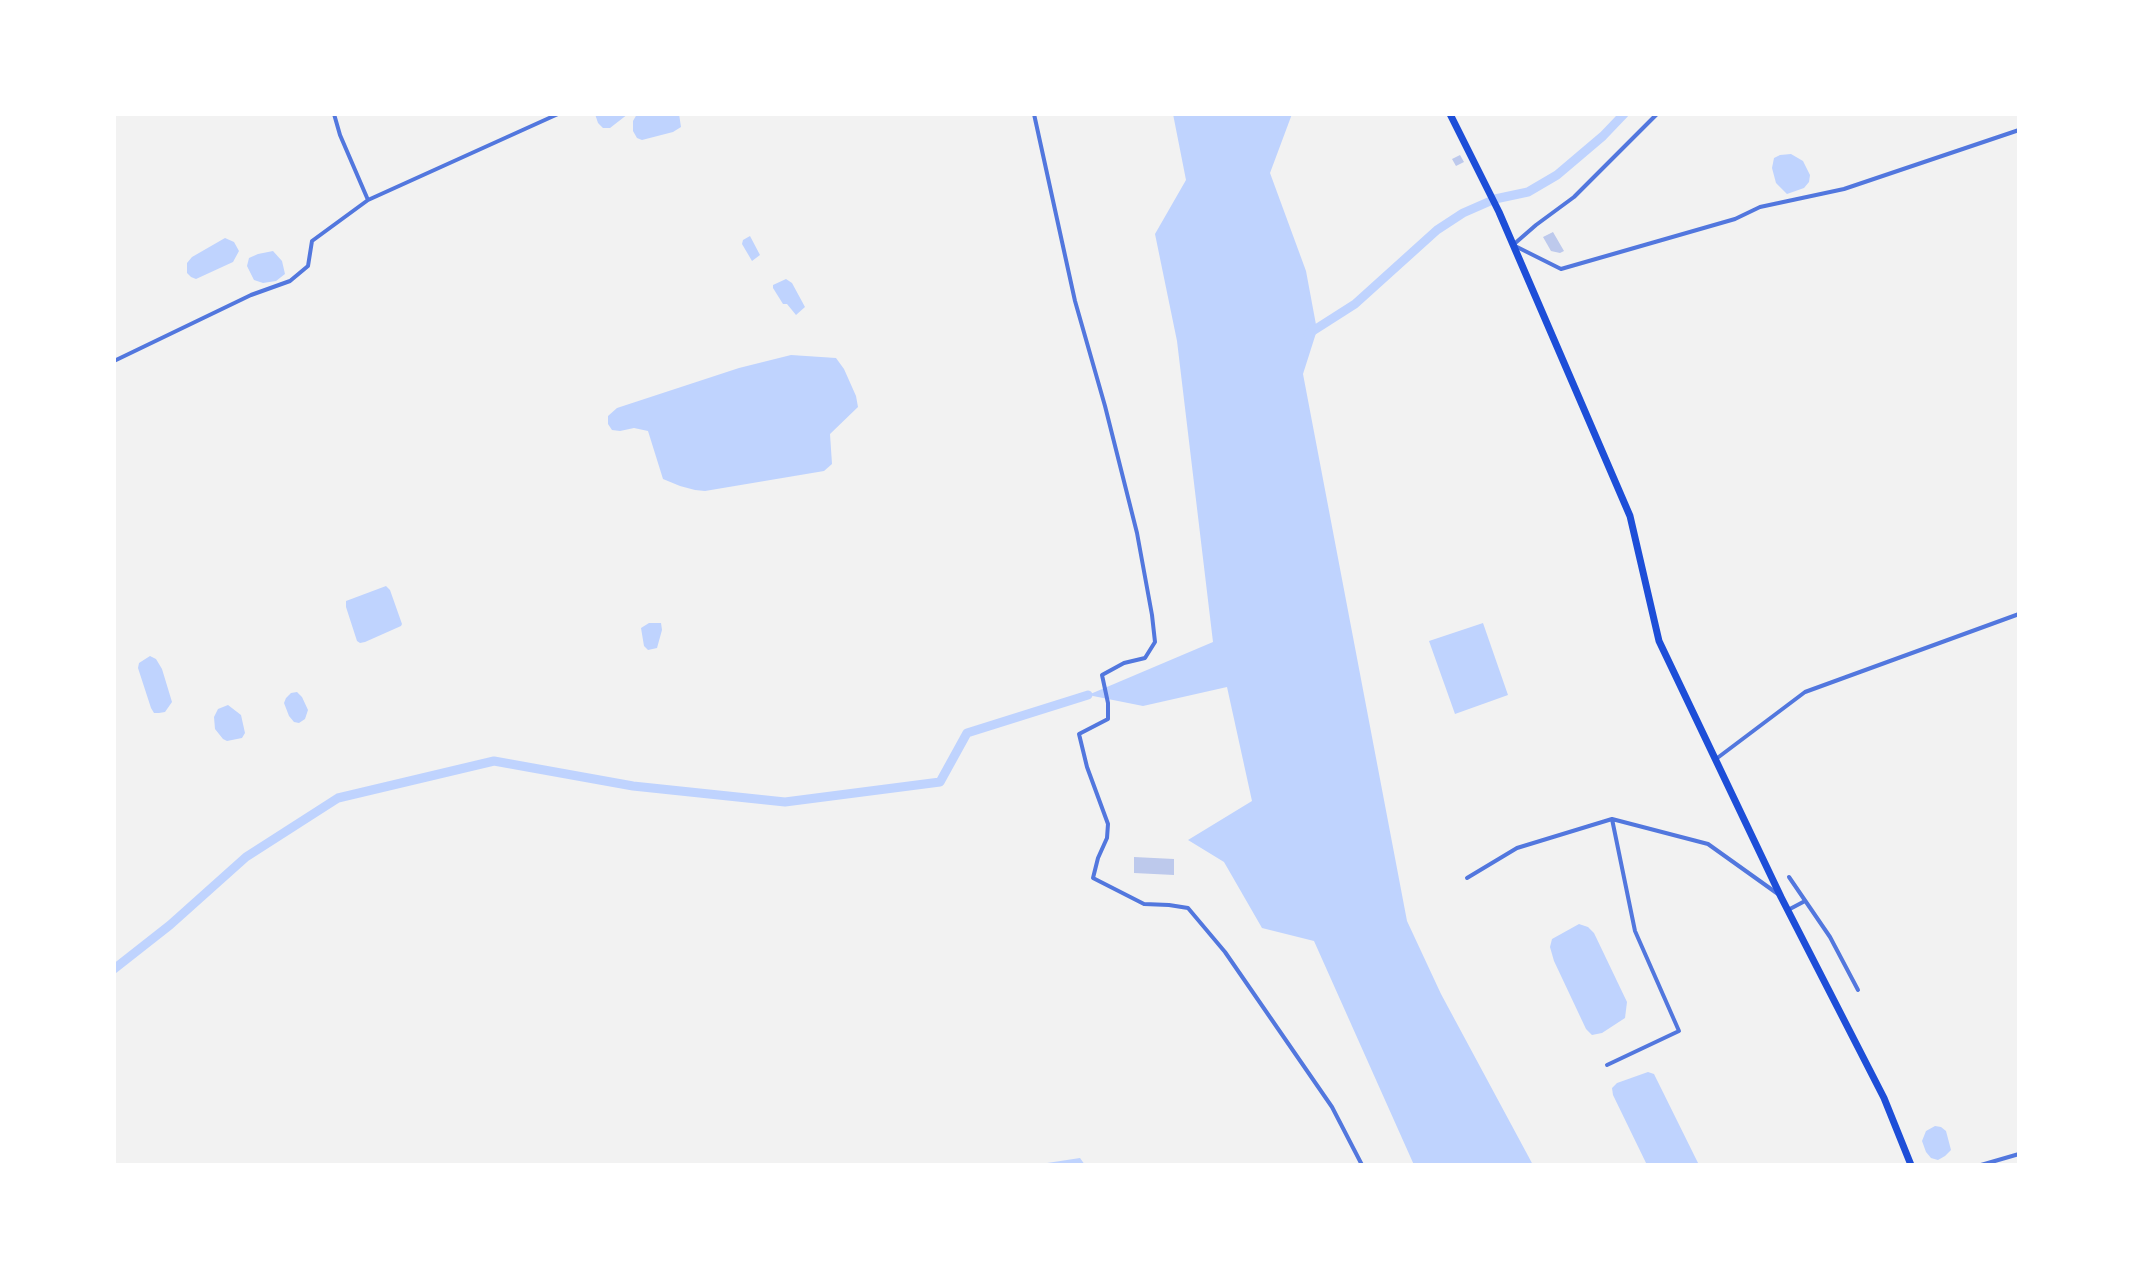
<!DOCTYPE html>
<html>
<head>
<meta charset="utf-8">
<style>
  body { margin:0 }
  #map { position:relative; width:2133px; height:1279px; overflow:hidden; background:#f2f2f2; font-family:"Source Sans 3",sans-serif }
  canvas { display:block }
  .frame { position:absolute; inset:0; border:116px solid #fff; pointer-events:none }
</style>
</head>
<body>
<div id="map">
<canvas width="2133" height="1279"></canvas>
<div class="frame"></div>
</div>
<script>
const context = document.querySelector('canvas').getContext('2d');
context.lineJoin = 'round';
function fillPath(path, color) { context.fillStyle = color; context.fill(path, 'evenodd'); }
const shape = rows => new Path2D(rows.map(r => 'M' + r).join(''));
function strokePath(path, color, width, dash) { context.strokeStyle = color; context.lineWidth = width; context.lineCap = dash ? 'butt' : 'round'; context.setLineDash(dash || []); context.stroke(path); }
const water = shape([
  [595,114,628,114,610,128,603,128,598,123],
  [637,114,679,114,681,127,673,132,642,140,637,138,633,131,633,121],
  [1173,114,1292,114,1270,173,1306,271,1317,330,1303,374,1407,921,1441,994,1533,1165,1414,1165,1314,941,1262,928,1224,862,1188,840,1252,801,1227,687,1143,706,1088,695,1213,642,1177,341,1155,234,1186,180],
  [1791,154,1803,161,1810,175,1809,182,1804,188,1787,194,1776,183,1772,168,1774,158,1780,155],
  [750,236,760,255,752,261,742,244,743,240],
  [225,238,234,242,239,251,233,262,196,279,191,277,187,273,187,263,192,257],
  [273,251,282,261,285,274,276,281,263,283,254,280,247,266,249,258,258,254],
  [786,279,792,283,805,307,796,315,787,304,783,304,773,288,773,285],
  [791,355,836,358,844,369,856,396,858,407,830,434,832,464,824,471,705,491,695,490,680,486,663,479,648,431,634,428,620,431,612,430,608,424,608,416,617,408,739,368],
  [386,586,390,590,402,624,401,626,365,642,360,643,357,641,346,607,346,601],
  [649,623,661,623,662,630,657,648,648,650,644,646,641,628],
  [1483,623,1508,695,1455,714,1429,641],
  [150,656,156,659,162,669,172,702,165,712,159,713,154,713,151,708,138,668,139,663],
  [297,692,302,697,308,710,305,719,299,723,294,722,289,716,284,703,286,698,291,693],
  [228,705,241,715,245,733,242,738,227,741,223,739,215,729,214,717,218,709],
  [1579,924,1588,927,1594,933,1627,1002,1625,1018,1602,1033,1592,1035,1586,1029,1554,961,1550,947,1552,939],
  [1648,1072,1654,1074,1699,1165,1647,1165,1613,1095,1612,1088,1617,1083],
  [1935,1126,1941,1127,1946,1131,1951,1150,1945,1156,1938,1160,1931,1158,1926,1152,1922,1141,1926,1131],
  [1080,1158,1085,1165,1034,1165]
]);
const canal = shape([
  [1308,334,1355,304,1437,230,1463,213,1495,199,1528,192,1557,175,1603,136,1624,114],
  [114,969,170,925,246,857,338,798,494,761,633,786,785,802,940,782,967,733,1088,695]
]);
const building = shape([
  [1460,155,1464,162,1456,166,1452,159],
  [1553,232,1564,251,1560,253,1551,251,1543,237],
  [1134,857,1174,859,1174,875,1134,873]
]);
const minor = shape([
  [334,114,340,135,368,200],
  [1034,114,1075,301,1105,406,1137,533,1152,615,1155,642,1145,658,1124,663,1102,675,1108,703,1108,719,1079,734,1087,767,1108,824,1107,838,1098,858,1093,878,1144,904,1169,905,1188,908,1225,952,1332,1107,1362,1165],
  [1657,114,1574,197,1536,225,1513,245,1561,269,1735,219,1760,207,1844,189,2019,130],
  [114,361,251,295,290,281,308,266,312,241,368,200,558,114],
  [1716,759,1805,692,2019,614],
  [1789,877,1830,937,1858,990],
  [1467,878,1517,848,1612,819,1708,844,1778,894],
  [1788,910,1805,901],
  [1607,1065,1679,1031,1635,931,1612,819],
  [1981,1165,2019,1154]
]);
const primary = shape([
  [1450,114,1499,212,1630,516,1659,641,1781,897,1884,1098,1911,1165]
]);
fillPath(water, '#bfd3fe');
strokePath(canal, '#bfd3fe', 9);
fillPath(building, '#bdc9ec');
strokePath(minor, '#5277de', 4);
strokePath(primary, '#1d4ed8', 7);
</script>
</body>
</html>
